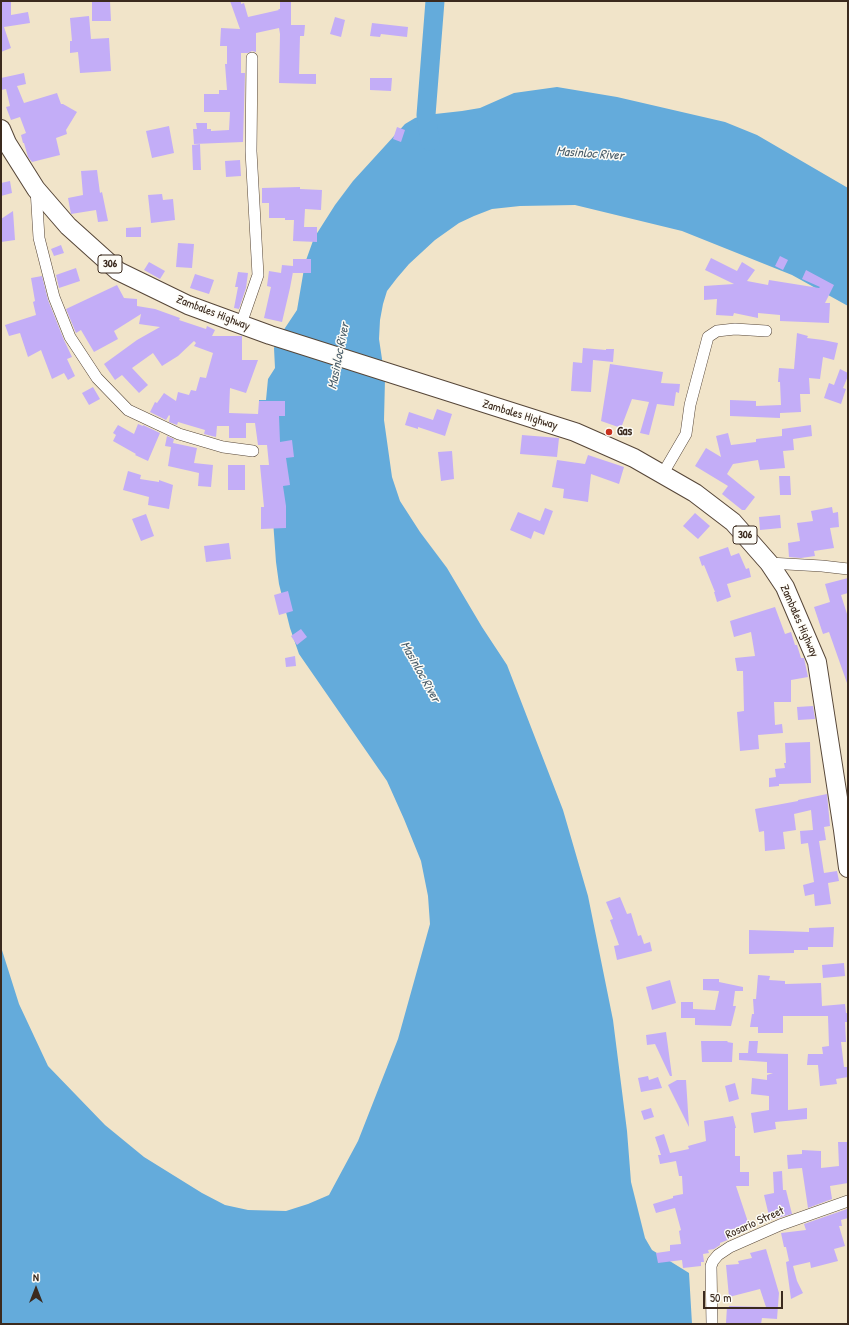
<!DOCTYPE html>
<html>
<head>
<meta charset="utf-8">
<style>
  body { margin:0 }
  #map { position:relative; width:849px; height:1325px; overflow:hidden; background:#f1e4c9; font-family:"Patrick Hand",sans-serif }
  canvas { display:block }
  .frame { position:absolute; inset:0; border:2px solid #3b2a1e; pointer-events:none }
  .north { position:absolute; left:16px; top:1269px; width:40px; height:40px; -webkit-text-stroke:3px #fdfcf7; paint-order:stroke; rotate:0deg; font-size:11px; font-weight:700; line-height:16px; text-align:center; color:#3b2a1e }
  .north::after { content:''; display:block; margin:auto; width:14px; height:18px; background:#3b2a1e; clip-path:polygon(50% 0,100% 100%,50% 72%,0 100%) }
  .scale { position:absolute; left:703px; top:1291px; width:80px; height:18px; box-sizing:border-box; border:2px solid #3b2a1e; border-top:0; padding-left:5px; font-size:12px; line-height:14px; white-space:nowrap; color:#3b2a1e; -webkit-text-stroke:3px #fdfcf7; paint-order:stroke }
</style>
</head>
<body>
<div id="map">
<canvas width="849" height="1325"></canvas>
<div class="frame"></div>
<div class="north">N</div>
<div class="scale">50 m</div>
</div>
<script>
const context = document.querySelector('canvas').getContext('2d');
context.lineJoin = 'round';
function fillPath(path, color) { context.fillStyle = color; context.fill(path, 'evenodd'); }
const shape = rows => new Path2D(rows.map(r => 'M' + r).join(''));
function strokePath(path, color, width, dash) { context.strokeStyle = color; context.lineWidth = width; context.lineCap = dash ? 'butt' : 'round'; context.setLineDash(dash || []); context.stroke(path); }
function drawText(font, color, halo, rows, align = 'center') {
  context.font = font + ' "Patrick Hand",sans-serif'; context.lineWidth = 3; context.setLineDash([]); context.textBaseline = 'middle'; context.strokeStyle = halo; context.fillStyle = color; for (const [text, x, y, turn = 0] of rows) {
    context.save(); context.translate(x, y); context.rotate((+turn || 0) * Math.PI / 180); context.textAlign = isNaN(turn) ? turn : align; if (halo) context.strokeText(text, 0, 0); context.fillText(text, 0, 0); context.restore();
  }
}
const water = shape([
  [557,87,617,97,725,122,757,135,848,188,848,306,792,275,682,231,575,205,520,206,492,209,474,216,459,223,435,240,409,264,397,278,387,291,383,304,380,320,379,339,385,379,384,420,392,477,400,501,420,532,447,568,482,627,507,665,563,810,588,896,613,1020,627,1131,631,1182,645,1238,652,1250,689,1273,692,1324,1,1324,1,947,19,1004,48,1066,105,1125,144,1157,202,1193,225,1205,248,1210,286,1211,308,1204,329,1195,358,1141,398,1039,430,924,428,896,421,861,404,819,387,781,299,654,290,628,279,584,276,562,273,520,272,452,259,410,259,400,266,400,268,379,275,368,274,348,277,340,297,310,305,263,314,238,335,205,353,181,405,124,415,118,426,115,462,111,480,108,514,93]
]);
const river = shape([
  [430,141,426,115,435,1]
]);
const building = shape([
  [1,1,11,1,11,15,28,12,30,23,4,27,11,48,1,52],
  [92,1,110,1,111,21,92,21],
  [230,1,241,1,241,4,244,3,248,17,279,10,278,9,280,9,280,1,291,1,291,25,305,25,304,36,300,36,299,74,316,74,316,84,279,83,280,34,279,28,256,33,256,52,252,51,248,53,241,53,241,73,245,73,243,142,194,144,193,129,197,129,196,123,207,123,207,129,211,129,211,131,229,130,230,112,204,112,204,94,219,94,219,90,227,90,225,64,227,64,227,46,220,46,221,28,240,29],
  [89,16,91,39,109,38,111,71,80,73,78,52,70,53,70,41,72,41,70,18],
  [335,17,345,20,341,37,330,34],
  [372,23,408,27,407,37,381,34,380,37,370,36],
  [24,73,26,84,17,86,24,103,57,93,61,104,63,104,77,112,66,130,67,134,56,138,60,155,32,162,28,157,24,143,23,143,21,135,26,133,20,117,11,120,6,107,10,106,6,89,1,90,1,78],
  [370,78,392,78,391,91,370,90],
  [169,126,174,153,152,158,146,131],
  [397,127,405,130,401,142,393,139],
  [200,144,201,170,193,170,192,145],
  [240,160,241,176,226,177,225,161],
  [97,170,100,193,102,192,108,221,98,222,96,210,71,214,68,198,83,195,81,171],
  [10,181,12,193,1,196,1,183],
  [300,187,300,189,322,190,321,210,305,209,304,227,317,227,317,242,293,241,294,220,285,220,285,218,269,218,269,203,262,203,262,188],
  [162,194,163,200,173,199,175,220,151,223,148,195],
  [13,211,15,240,1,242,1,219],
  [141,227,141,237,126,237,126,228],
  [178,243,194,244,192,268,176,267],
  [61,245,64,253,54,256,51,249],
  [780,256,788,260,783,270,775,266],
  [711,258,737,271,742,262,755,270,747,281,768,285,769,280,819,288,820,287,802,279,806,270,834,285,825,303,830,303,829,323,780,321,780,315,758,313,758,318,734,313,733,316,716,315,717,299,704,300,704,286,734,284,705,270],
  [293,259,311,259,311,273,293,273,293,272,290,288,282,322,264,318,271,287,267,286,269,271,281,273,282,265,293,266],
  [149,262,165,271,160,279,144,270],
  [76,268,80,281,59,288,56,275],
  [238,272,248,273,246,288,239,309,234,308,238,287,235,287],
  [195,274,214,280,209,294,190,288],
  [42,276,48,300,64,340,72,357,67,359,75,376,68,380,64,373,52,379,41,350,28,357,20,333,9,336,5,325,36,315,33,302,35,301,31,278],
  [117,285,124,298,137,299,137,306,155,309,180,318,179,320,206,329,207,326,215,330,212,336,242,336,242,360,258,360,246,393,230,388,229,413,258,414,259,401,285,401,285,416,279,416,280,442,292,440,294,457,286,458,290,485,283,486,286,506,286,528,261,529,261,507,264,507,260,465,269,465,267,445,258,445,255,423,246,423,246,438,229,438,229,426,217,426,216,437,204,434,205,430,178,422,177,425,169,422,170,416,169,415,166,420,150,412,155,402,157,403,164,393,176,401,178,392,189,395,191,390,196,391,200,377,206,378,213,353,194,346,196,343,194,341,178,356,162,366,153,353,132,368,148,385,139,393,122,375,115,380,104,364,137,340,160,327,139,324,141,314,114,331,118,339,94,352,81,330,76,333,66,309],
  [797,333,808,336,807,338,823,340,838,343,834,360,823,357,820,379,809,378,810,394,800,394,801,412,780,413,780,418,730,416,730,400,756,401,756,406,781,405,780,382,778,382,779,368,794,369],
  [583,348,606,350,606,349,614,349,613,362,593,360,591,392,571,391,573,362,582,363],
  [610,364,663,372,661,383,680,384,679,393,676,392,674,406,657,404,649,435,640,433,649,402,632,399,621,428,601,421],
  [840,369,848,373,848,376,843,388,846,389,841,404,824,398,829,383,834,385],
  [93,387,100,399,89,405,82,393],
  [437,409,452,414,445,436,418,427,418,429,405,425,409,412,433,420],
  [138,424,143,426,143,425,160,433,148,461,135,455,136,454,113,441,116,435,113,433,118,425,134,434],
  [811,425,812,436,793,439,794,450,783,451,785,468,760,470,758,460,733,464,727,474,755,497,745,510,742,510,722,494,728,486,695,466,706,448,721,457,716,436,728,433,731,445,756,442,756,439,782,436,782,429],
  [522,435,559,438,557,457,520,454],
  [167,436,174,439,173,443,197,448,194,463,213,465,211,487,198,486,199,473,168,466,171,447,165,446],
  [452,451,454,479,441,481,438,452],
  [588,455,624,467,619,484,591,474,588,502,563,498,564,489,552,487,557,460,585,464],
  [228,465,245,465,245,490,228,490],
  [128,471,141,475,140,479,159,482,159,480,173,485,169,509,148,505,149,497,123,490],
  [779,476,790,476,791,495,780,495],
  [832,507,833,513,838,512,839,527,830,528,834,548,814,551,815,556,801,558,789,557,788,543,800,541,797,523,813,521,811,511],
  [545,508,553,511,544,535,534,531,531,539,510,530,518,512,540,521],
  [695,513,710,526,698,539,683,526],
  [146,514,154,536,141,541,132,519],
  [780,515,781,528,760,530,759,517],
  [229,543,231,559,206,562,204,546],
  [728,547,731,556,739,553,746,569,749,568,751,577,727,584,731,597,717,602,714,592,715,592,704,565,702,566,699,557],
  [848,578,848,593,841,595,848,617,848,683,847,683,829,632,823,634,814,607,830,602,825,584],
  [288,591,293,611,279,615,274,595],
  [775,607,785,634,791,632,795,645,797,645,801,658,804,658,808,677,791,680,791,702,774,702,775,725,782,724,783,733,758,735,759,749,740,751,737,712,744,711,743,671,737,671,735,658,755,656,751,632,734,637,730,621],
  [301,629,307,637,297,645,291,636],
  [295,656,296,666,286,667,285,658],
  [813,706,815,719,798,720,797,707],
  [810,742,811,783,779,784,779,786,769,787,769,778,776,777,775,769,785,768,784,763,786,763,785,743],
  [827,794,830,826,824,827,826,840,819,841,824,873,837,871,839,881,828,883,831,904,815,906,814,894,805,896,803,885,814,882,808,843,801,844,800,831,813,830,811,810,794,814,796,830,783,832,785,849,765,851,764,831,759,832,755,809,798,801,798,800],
  [620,897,627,914,631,913,638,936,641,935,644,944,650,942,652,951,617,960,614,946,619,945,610,920,613,919,606,902],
  [834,927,833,947,808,947,808,950,794,950,794,953,749,954,749,930,809,932,809,928],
  [844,963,845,976,823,978,822,965],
  [758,975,770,976,769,980,785,981,785,984,821,983,822,1006,845,1004,846,1013,848,1013,848,1022,845,1022,846,1042,841,1042,844,1067,848,1067,848,1077,836,1079,837,1084,820,1086,818,1065,807,1065,808,1054,823,1054,822,1047,829,1046,828,1016,783,1016,783,1033,758,1033,758,1027,750,1027,752,1014,754,1014,753,999,756,999],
  [703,979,719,979,719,982,743,987,743,991,735,991,733,1006,736,1006,731,1026,695,1025,695,1018,681,1018,681,1002,693,1002,693,1009,715,1010,719,991,703,990],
  [670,980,676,1003,652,1010,646,987],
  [666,1032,672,1076,670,1076,655,1044,647,1045,646,1035],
  [701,1041,728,1041,727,1042,733,1043,732,1062,702,1062],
  [749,1041,758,1041,757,1053,788,1054,788,1110,807,1108,807,1119,775,1122,776,1129,754,1133,751,1113,769,1110,769,1096,751,1094,752,1078,767,1080,767,1075,773,1073,767,1073,767,1062,739,1060,739,1053,748,1053],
  [648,1076,649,1080,658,1077,662,1088,641,1092,638,1078],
  [677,1080,686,1080,689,1127,668,1085],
  [735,1083,739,1099,729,1102,725,1086],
  [651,1108,654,1117,644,1120,641,1111],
  [733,1116,736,1128,735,1128,735,1156,740,1156,740,1172,749,1172,749,1186,736,1186,749,1225,729,1230,730,1239,720,1243,720,1245,714,1249,708,1250,709,1253,703,1254,704,1262,701,1262,701,1266,683,1268,682,1260,658,1263,656,1253,670,1251,670,1245,681,1244,679,1231,681,1230,675,1208,656,1213,653,1204,673,1198,673,1196,683,1194,682,1176,679,1176,676,1161,660,1164,658,1155,661,1155,655,1137,664,1134,670,1153,689,1149,688,1146,706,1141,704,1121],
  [838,1142,848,1142,848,1183,830,1186,832,1199,808,1208,802,1168,788,1169,787,1155,802,1154,802,1150,821,1151,821,1168,839,1166],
  [782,1171,783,1190,786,1190,792,1214,770,1220,764,1195,774,1193,773,1172],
  [847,1209,848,1218,841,1220,842,1226,839,1226,845,1246,834,1249,838,1261,811,1268,810,1262,793,1266,797,1281,803,1293,791,1299,786,1262,789,1261,786,1247,784,1247,781,1233,806,1230,804,1224],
  [766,1249,779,1293,777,1319,762,1318,761,1324,726,1323,727,1307,729,1307,729,1306,766,1307,760,1289,729,1297,726,1265,739,1264,738,1261,752,1258,750,1253]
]);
const street = shape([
  [36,189,39,238,54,297,70,337,97,378,128,410,179,434,223,447,253,451],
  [241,324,258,275,251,151,252,58],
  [662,475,686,434,690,405,708,337,717,331,735,329,766,331],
  [769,563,822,566,848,569],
  [712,1324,711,1266,713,1261,718,1255,730,1247,780,1225,848,1201]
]);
const primary = shape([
  [1,129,7,143,36,189,68,226,118,271,188,305,270,335,575,432,634,458,695,493,733,522,769,563,785,587,817,662,843,830,848,868]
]);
const markers = [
  [609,432,4,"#c8321e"]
];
const shields = [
  [110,264,24],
  [745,535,24]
];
const shieldNames = [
  ["306",110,264],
  ["306",745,535]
];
const streetNames = [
  ["Zambales Highway",213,313,21],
  ["Zambales Highway",520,415,17],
  ["Zambales Highway",799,621,66],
  ["Rosario Street",755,1223,-24]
];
const poiNames = [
  ["Gas",617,432]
];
const waterNames = [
  ["Masinloc River",590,154,4],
  ["Masinloc River",339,356,-79],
  ["Masinloc River",420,672,61]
];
fillPath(water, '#64abdb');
strokePath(river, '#64abdb', 19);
fillPath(building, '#c3adf7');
strokePath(street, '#564638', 12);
strokePath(primary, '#564638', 20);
strokePath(street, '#fff', 11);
strokePath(primary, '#fff', 18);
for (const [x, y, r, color] of markers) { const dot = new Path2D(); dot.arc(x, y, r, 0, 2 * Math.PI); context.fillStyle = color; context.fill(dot); strokePath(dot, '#fdfcf7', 1.5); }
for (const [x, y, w] of shields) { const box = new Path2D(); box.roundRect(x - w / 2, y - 9, w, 18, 3); context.fillStyle = '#fdfcf7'; context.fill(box); strokePath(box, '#3b2a1e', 1); }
drawText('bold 11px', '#3b2a1e', null, shieldNames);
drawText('12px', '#3b2a1e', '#fdfcf7', streetNames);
drawText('bold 12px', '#3b2a1e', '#fdfcf7', poiNames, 'left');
drawText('italic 13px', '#4b5e6a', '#fdfcf7', waterNames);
</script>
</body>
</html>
